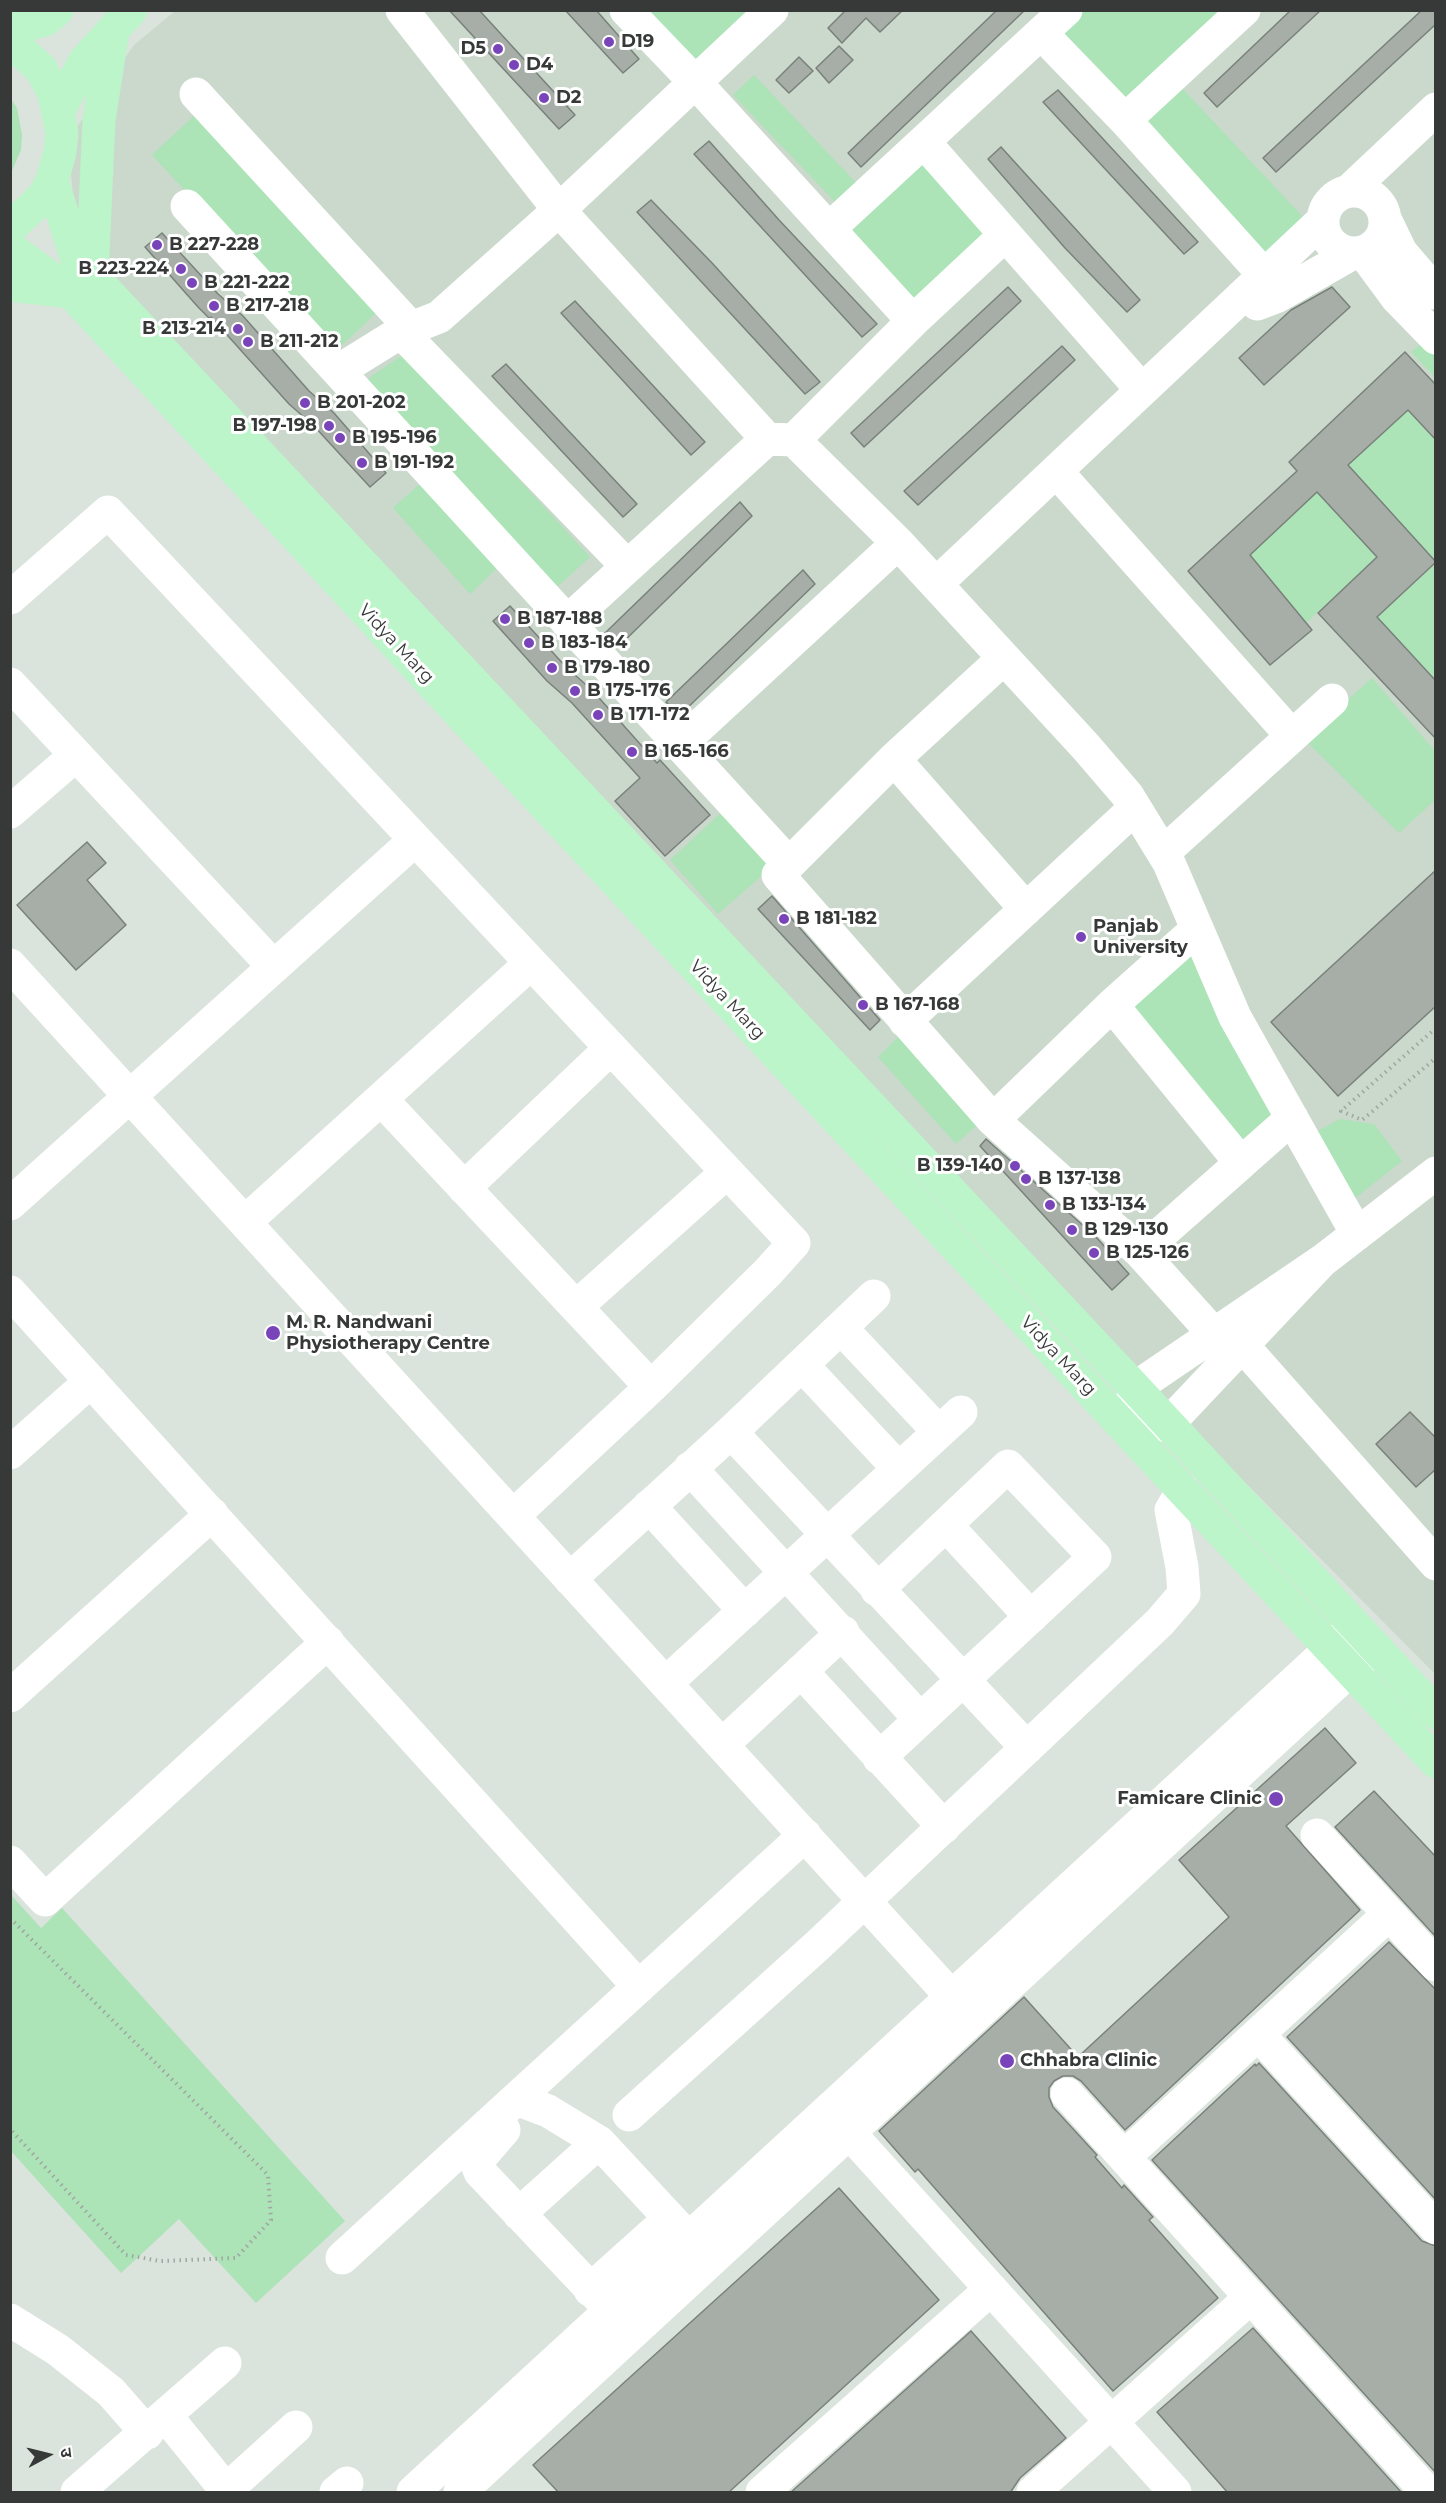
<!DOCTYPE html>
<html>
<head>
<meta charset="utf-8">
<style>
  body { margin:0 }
  #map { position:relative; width:1446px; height:2503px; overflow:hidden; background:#dae3dc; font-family:Montserrat,"Noto Sans Devanagari",sans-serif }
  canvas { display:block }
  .frame { position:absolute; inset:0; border:12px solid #363937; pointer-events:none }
  .north { position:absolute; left:18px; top:2425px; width:60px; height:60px; -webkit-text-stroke:4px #fff; paint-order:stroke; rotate:83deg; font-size:16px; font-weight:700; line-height:24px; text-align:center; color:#363937 }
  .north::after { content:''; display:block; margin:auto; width:21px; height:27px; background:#363937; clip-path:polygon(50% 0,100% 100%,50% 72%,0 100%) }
</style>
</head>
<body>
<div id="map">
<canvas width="1446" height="2503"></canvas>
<div class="frame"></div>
<div class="north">उ</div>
</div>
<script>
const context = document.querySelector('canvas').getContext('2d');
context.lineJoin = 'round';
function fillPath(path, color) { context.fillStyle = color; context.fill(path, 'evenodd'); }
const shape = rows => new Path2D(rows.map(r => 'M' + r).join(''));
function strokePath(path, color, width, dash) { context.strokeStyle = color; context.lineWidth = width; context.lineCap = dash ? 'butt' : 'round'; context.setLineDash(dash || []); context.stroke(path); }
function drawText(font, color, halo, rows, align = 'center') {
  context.font = font + ' Montserrat,sans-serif'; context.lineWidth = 6; context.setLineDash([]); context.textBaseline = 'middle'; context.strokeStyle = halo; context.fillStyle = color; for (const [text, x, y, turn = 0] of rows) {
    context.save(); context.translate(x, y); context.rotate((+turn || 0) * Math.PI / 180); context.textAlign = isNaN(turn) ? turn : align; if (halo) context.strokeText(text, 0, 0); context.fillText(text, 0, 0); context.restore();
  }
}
const built = shape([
  [175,11,1435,11,1435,1674,1088,1324,77,242,68,140,134,45]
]);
const green = shape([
  [646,11,757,11,694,66],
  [1074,11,1231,11,1126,106,1057,26],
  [754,75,861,188,840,207,733,95],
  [1177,83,1305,219,1264,258,1136,122],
  [11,99,17,108,22,135,21,150,11,173],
  [197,113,379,310,335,352,152,155],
  [922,156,993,238,911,309,840,227],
  [1427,339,1435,348,1435,377,1411,352],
  [404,354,590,557,547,596,359,385],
  [1408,410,1435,440,1435,562,1348,465],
  [421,483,497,568,470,594,393,508],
  [1317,492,1377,557,1306,623,1250,555],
  [1435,564,1435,681,1377,617],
  [1372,678,1435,751,1435,800,1399,833,1304,739],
  [724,810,774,865,718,914,670,860],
  [1195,950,1280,1116,1244,1149,1128,1010],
  [904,1031,985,1118,956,1144,878,1057],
  [1340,1119,1374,1124,1402,1161,1354,1199,1314,1133],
  [11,1895,41,1928,62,1908,345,2221,256,2303,179,2219,121,2273,11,2151]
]);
const building = shape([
  [449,10,479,10,575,115,559,129,449,10],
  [565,10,596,10,639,59,623,73,565,10],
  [846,10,903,10,880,32,866,18,842,43,828,28,846,10],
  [997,10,1025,10,861,167,848,153,997,10],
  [1291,10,1321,10,1217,107,1204,93,1291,10],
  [1422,10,1436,10,1436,24,1276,172,1263,158,1422,10],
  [839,46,853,60,829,83,816,68,839,46],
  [799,57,813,71,789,93,776,80,799,57],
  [1058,90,1198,242,1184,254,1043,102,1058,90],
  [709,141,779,220,877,324,862,337,694,154,709,141],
  [1001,147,1140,300,1127,312,1065,248,988,159,1001,147],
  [651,200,713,264,820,382,805,394,637,212,651,200],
  [162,233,218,294,243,316,309,391,334,413,386,473,370,487,314,426,289,404,211,317,210,319,198,307,145,247,162,233],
  [1008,287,1021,301,864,447,851,433,1008,287],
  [1332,287,1350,307,1264,385,1239,358,1291,310,1332,287],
  [575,301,705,442,691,455,561,313,575,301],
  [1062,346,1075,360,918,505,904,491,1062,346],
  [1405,352,1436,385,1436,440,1408,410,1348,465,1436,562,1377,617,1436,681,1436,739,1318,613,1377,557,1317,492,1250,555,1312,630,1270,665,1188,571,1297,471,1289,462,1405,352],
  [506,364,637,504,623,517,492,376,506,364],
  [740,502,752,516,617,648,604,634,740,502],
  [803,570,815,584,679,716,666,702,803,570],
  [510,606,567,668,592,690,657,763,660,760,710,815,665,856,615,801,640,778,572,703,547,681,493,621,510,606],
  [87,842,106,863,87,880,126,925,76,970,17,905,87,842],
  [1436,870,1436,1006,1338,1096,1271,1022,1436,870],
  [772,896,880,1020,870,1030,758,909,772,896],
  [986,1139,1096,1237,1129,1274,1112,1290,980,1146,986,1139],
  [1410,1412,1436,1438,1436,1469,1416,1487,1376,1444,1410,1412],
  [1325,1728,1356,1763,1286,1826,1360,1910,1125,2130,1081,2081,1073,2076,1063,2076,1054,2081,1049,2088,1049,2097,1053,2107,1097,2155,1095,2157,1122,2188,1124,2185,1153,2217,1149,2220,1218,2298,1113,2391,918,2169,915,2172,879,2131,1024,1997,1078,2057,1229,1917,1179,1860,1325,1728],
  [1374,1791,1436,1857,1436,1937,1335,1827,1374,1791],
  [1389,1942,1436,1990,1436,2200,1287,2037,1389,1942],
  [1259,2063,1422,2241,1436,2246,1436,2473,1152,2160,1255,2064,1256,2066,1259,2063],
  [839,2188,939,2300,728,2493,559,2493,533,2465,839,2188],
  [1253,2328,1402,2493,1228,2493,1157,2412,1253,2328],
  [971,2331,1066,2438,1020,2478,1010,2493,790,2493,971,2331]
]);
const path = shape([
  [1436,1028,1341,1111,1362,1120,1436,1058],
  [10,1918,268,2175,271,2220,236,2258,160,2261,126,2255,10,2129]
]);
const minor = shape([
  [402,10,559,210,767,439,794,440,898,543,1086,747,1128,796,1169,863,1235,1017,1357,1234],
  [626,10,695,82,913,321],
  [1041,33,1125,120,1265,276,1278,296],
  [196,94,411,328],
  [1125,120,1244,10],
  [924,142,1142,390],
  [1351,189,1436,109],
  '1323 222a31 31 0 1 1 62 0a31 31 0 1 1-62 0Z',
  [187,206,789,864],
  [1386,221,1401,252,1436,293],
  [829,229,1066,10],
  [1363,252,1397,298,1436,338],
  [1257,304,1278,296,1353,253],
  [401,332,627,566],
  [338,371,401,332,439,317,559,210,772,10],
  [794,440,913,321,1005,235],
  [1056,471,1292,736],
  [936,584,1322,221],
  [10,598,108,512,794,1243,768,1272,651,1387,513,1516],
  [567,622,767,439],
  [1004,658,894,759,778,875,993,1120,1140,1252,1214,1334],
  [10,684,274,967],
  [679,745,898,543],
  [894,759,1026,909],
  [10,812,76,755],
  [1163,853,1332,700],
  [10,965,972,2019],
  [1112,1005,1241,1163,1292,1118],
  [905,1021,1135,808],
  [381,1099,651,1387],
  [993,1120,1112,1005,1197,929],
  [464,1188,611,1048],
  [10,1204,415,840],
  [245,1222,531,963],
  [1140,1252,1241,1163],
  [1322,1261,1168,1424,1126,1429,1135,1388,1322,1261,1436,1173],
  [10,1292,639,1987],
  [576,1307,727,1172],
  [841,1328,939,1432],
  [1242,1345,1436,1564],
  [802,1365,899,1469],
  [731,1432,1027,1748],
  [10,1453,91,1381],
  [690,1468,920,1719],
  [649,1506,745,1611],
  [946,1525,1031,1617],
  [570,1579,731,1432,874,1296],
  [877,1590,1008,1466,1095,1557,879,1758],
  [801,1671,944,1827],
  [666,1683,961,1412],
  [10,1696,212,1514],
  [722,1745,843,1632],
  [1317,1835,1436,1965],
  [10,1862,45,1900,328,1642],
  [1258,2034,1436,2228],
  [1067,2094,1427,2492],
  [527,2103,548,2111,599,2142,689,2239],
  [629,2115,817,1946,1160,1622,1184,1594,1182,1567,1171,1510,1183,1490],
  [834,2116,1175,2492],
  [504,2130,479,2159,477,2164,480,2172,625,2325],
  [1124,2157,1389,1914],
  [519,2214,599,2142],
  [342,2258,805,1835],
  [590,2290,669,2219],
  [10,2320,58,2350,111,2392,147,2433],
  [166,2416,226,2490],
  [77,2492,225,2363],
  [224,2492,296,2427],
  [336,2492,347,2483],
  [413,2492,1352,1629],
  [460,2492,1371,1651],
  [762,2492,991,2289],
  [1033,2492,1251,2297]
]);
const major = shape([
  [10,29,45,20,57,10],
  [10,41,41,69,54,94,62,133,60,152,52,181,43,197,10,228],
  [59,111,84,62,131,10],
  [52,181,77,260,1135,1388,1436,1713],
  [10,248,72,293,502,759,1436,1762],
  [92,276,99,120,113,30],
  [10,285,71,292]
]);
const markers = [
  [609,42,6,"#7943ba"],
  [498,49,6,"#7943ba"],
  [514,65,6,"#7943ba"],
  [544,98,6,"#7943ba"],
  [157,245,6,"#7943ba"],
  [181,269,6,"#7943ba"],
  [192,283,6,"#7943ba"],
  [214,306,6,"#7943ba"],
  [238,329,6,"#7943ba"],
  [248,342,6,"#7943ba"],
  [305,403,6,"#7943ba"],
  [329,426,6,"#7943ba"],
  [340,438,6,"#7943ba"],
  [362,463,6,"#7943ba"],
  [505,619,6,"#7943ba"],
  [529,643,6,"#7943ba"],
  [552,668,6,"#7943ba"],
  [575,691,6,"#7943ba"],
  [598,715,6,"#7943ba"],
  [632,752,6,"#7943ba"],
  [784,919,6,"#7943ba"],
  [1081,937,6,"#7943ba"],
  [863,1005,6,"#7943ba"],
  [1015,1166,6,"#7943ba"],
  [1026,1179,6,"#7943ba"],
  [1050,1205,6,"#7943ba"],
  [1072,1230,6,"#7943ba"],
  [1094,1253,6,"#7943ba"],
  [273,1333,8,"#7943ba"],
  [1276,1799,8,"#7943ba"],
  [1007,2061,8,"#7943ba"]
];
const poiNames = [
  ["D19",621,42],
  ["D5",486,49,"right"],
  ["D4",526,65],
  ["D2",556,98],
  ["B 227-228",169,245],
  ["B 223-224",169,269,"right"],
  ["B 221-222",204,283],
  ["B 217-218",226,306],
  ["B 213-214",226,329,"right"],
  ["B 211-212",260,342],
  ["B 201-202",317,403],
  ["B 197-198",317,426,"right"],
  ["B 195-196",352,438],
  ["B 191-192",374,463],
  ["B 187-188",517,619],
  ["B 183-184",541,643],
  ["B 179-180",564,668],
  ["B 175-176",587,691],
  ["B 171-172",610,715],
  ["B 165-166",644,752],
  ["B 181-182",796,919],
  ["Panjab",1093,927],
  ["University",1093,948],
  ["B 167-168",875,1005],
  ["B 139-140",1003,1166,"right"],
  ["B 137-138",1038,1179],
  ["B 133-134",1062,1205],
  ["B 129-130",1084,1230],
  ["B 125-126",1106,1253],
  ["M. R. Nandwani",286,1323],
  ["Physiotherapy Centre",286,1344],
  ["Famicare Clinic",1262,1799,"right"],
  ["Chhabra Clinic",1020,2061]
];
const streetNames = [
  ["Vidya Marg",396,644,47],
  ["Vidya Marg",727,1000,47],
  ["Vidya Marg",1058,1356,47]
];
fillPath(built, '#cad9cc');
fillPath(green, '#ace3b7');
fillPath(building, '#a6aea7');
strokePath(building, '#79817a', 1.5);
strokePath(path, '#a0a6a1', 4, [1.5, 4.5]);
strokePath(minor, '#fff', 33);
strokePath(major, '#bcf5ca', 33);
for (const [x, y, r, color] of markers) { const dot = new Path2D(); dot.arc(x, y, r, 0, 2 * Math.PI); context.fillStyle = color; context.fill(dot); strokePath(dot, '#fff', 2); }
drawText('bold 18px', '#363937', '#fff', poiNames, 'left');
drawText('18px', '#363937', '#fff', streetNames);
</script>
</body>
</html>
